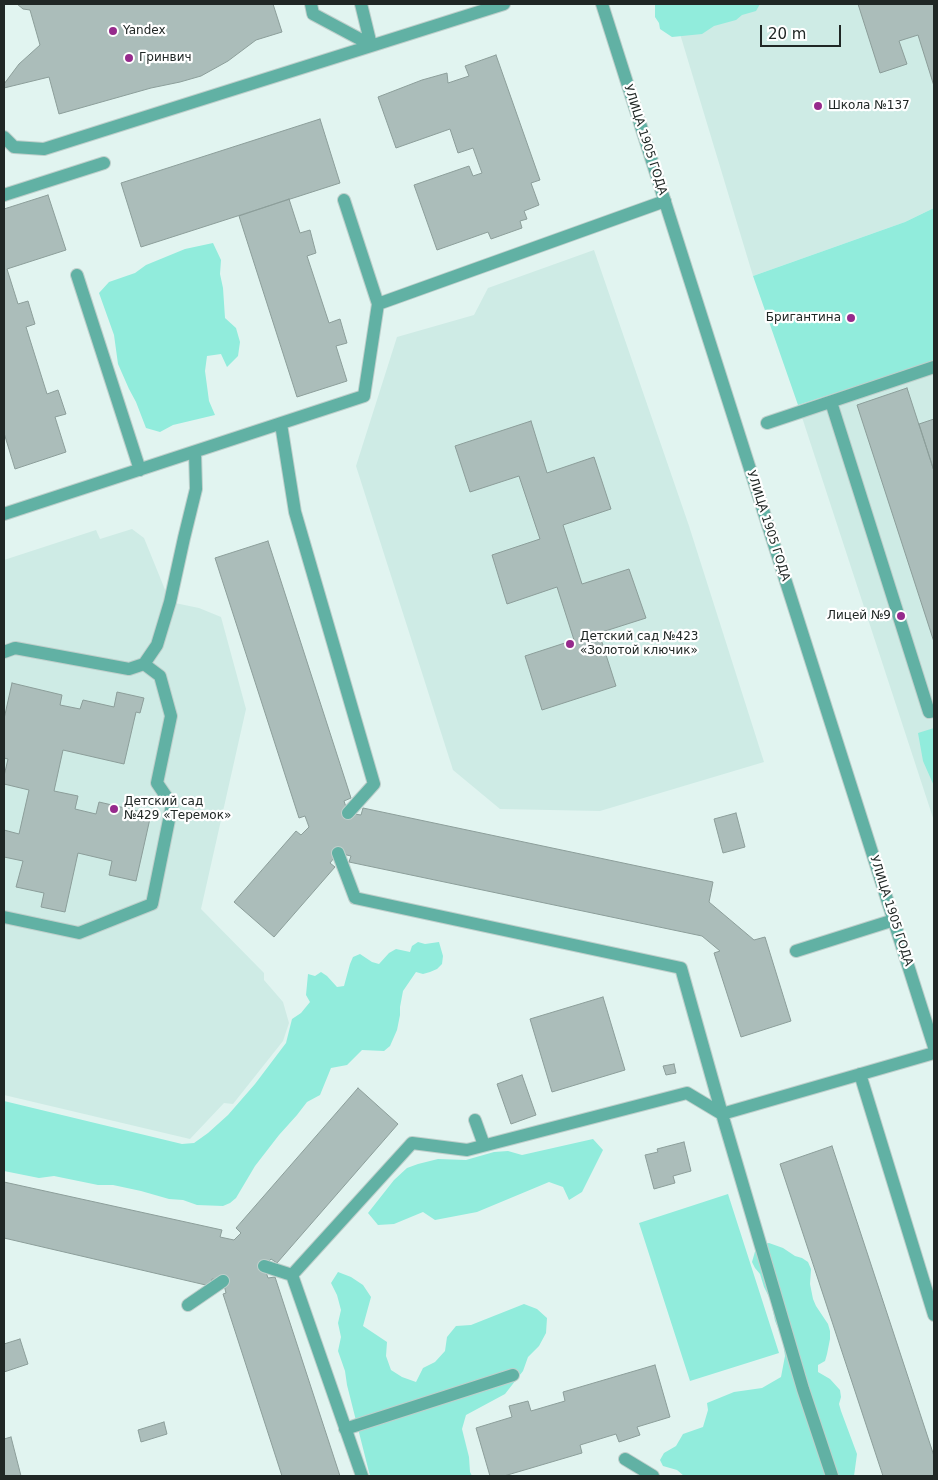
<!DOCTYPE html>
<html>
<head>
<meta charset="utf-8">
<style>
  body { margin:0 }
  #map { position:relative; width:938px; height:1480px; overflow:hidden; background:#e1f4f0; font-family:"DejaVu Sans",sans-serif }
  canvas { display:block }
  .frame { position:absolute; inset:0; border:5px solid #202725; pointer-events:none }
  .scale { position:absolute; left:760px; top:25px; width:81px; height:22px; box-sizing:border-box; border:2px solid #202725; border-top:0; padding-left:6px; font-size:15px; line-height:18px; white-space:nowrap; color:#202725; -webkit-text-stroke:4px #fff; paint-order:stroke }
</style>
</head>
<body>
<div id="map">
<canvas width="938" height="1480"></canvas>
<div class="frame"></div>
<div class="scale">20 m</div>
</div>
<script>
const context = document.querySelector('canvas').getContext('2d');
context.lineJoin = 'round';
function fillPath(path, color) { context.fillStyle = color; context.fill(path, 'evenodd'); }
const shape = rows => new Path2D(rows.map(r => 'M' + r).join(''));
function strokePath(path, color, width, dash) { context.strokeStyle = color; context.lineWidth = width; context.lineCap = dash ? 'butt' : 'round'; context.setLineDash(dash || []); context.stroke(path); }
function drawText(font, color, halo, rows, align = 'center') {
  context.font = font + ' "DejaVu Sans",sans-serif'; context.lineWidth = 4.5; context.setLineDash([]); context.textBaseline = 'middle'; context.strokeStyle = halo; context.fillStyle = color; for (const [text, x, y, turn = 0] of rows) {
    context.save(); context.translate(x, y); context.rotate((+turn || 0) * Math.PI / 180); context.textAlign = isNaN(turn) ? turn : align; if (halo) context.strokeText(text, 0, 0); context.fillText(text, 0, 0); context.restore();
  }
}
const built = shape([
  [671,4,934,4,934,208,905,222,753,276],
  [594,250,689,526,764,762,600,811,500,809,453,770,356,466,397,337,474,315,488,288],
  [934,361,934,821,798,405],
  [132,529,144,538,170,602,199,608,221,617,246,709,201,909,264,973,264,980,283,1002,289,1023,283,1041,233,1104,224,1103,190,1139,4,1095,4,560,96,530,100,539]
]);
const green = shape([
  [655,4,760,4,756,11,742,15,736,20,714,26,702,34,672,37,660,29,659,23,655,17],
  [934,208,934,361,798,405,753,276,905,222],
  [213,243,221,260,220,274,223,288,225,318,236,328,240,342,238,356,227,367,221,354,207,356,205,371,209,401,215,415,173,425,160,432,146,428,136,402,129,389,118,364,114,335,99,293,109,282,135,273,146,265,185,249],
  [934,728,934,786,923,761,918,733],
  [418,942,425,944,439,942,443,956,442,964,437,969,430,972,423,974,416,972,403,991,400,1007,400,1015,397,1030,390,1046,384,1051,362,1050,347,1065,331,1068,320,1095,307,1102,297,1115,279,1135,255,1166,236,1198,230,1203,223,1206,197,1205,183,1200,169,1199,141,1191,113,1185,98,1185,54,1176,39,1178,4,1171,4,1101,182,1144,194,1143,208,1133,228,1115,255,1084,286,1043,292,1019,301,1013,310,1002,306,995,308,974,315,976,321,972,327,976,337,987,344,986,350,964,353,957,360,954,372,962,379,964,389,953,396,949,410,952,412,946],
  [593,1139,603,1150,582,1192,569,1200,563,1187,549,1182,477,1212,435,1220,423,1212,394,1224,378,1225,368,1213,394,1180,407,1168,418,1164,438,1159,466,1160,494,1152,508,1151,522,1155],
  [728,1194,779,1353,690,1381,639,1223],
  [769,1243,783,1248,795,1256,802,1258,808,1262,811,1269,810,1284,813,1299,816,1306,828,1324,830,1331,830,1339,827,1354,825,1361,818,1365,818,1372,830,1379,840,1390,841,1397,839,1404,841,1411,857,1454,854,1476,684,1476,677,1470,663,1466,660,1460,664,1453,676,1446,683,1434,703,1427,708,1410,707,1403,734,1392,762,1388,781,1377,785,1356,783,1342,778,1328,775,1321,771,1301,764,1287,760,1274,755,1268,752,1262,756,1248,762,1244],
  [338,1272,351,1277,363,1285,371,1297,363,1326,387,1342,386,1356,391,1370,402,1377,416,1382,423,1368,435,1362,445,1351,447,1337,456,1326,471,1325,524,1304,537,1309,547,1318,546,1333,539,1346,528,1357,523,1371,505,1394,466,1415,462,1429,469,1457,470,1472,472,1476,370,1476,347,1385,345,1371,338,1351,341,1337,338,1323,341,1310,337,1295,331,1283]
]);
const building = shape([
  [17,4,273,4,282,32,256,40,228,61,201,76,180,82,151,88,59,114,49,77,4,88,4,84,19,64,40,45,30,10,23,9,17,4],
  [858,4,934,4,934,86,918,35,899,41,907,64,880,73,858,4],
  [496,55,540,180,531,183,539,205,524,211,527,219,520,221,522,228,491,239,488,232,437,250,414,185,469,166,473,176,482,173,473,148,458,153,450,129,396,148,378,97,422,80,447,73,448,83,469,76,465,66,496,55],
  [320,119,340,183,141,247,121,183,320,119],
  [48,195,66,250,7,269,18,304,28,301,35,324,26,327,47,394,58,390,66,414,55,417,66,452,15,469,4,433,4,209,48,195],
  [289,199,300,233,310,230,316,253,307,256,329,323,340,319,347,343,336,346,347,381,297,397,239,216,289,199],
  [907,388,934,471,934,642,857,405,907,388],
  [934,419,934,471,919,424,934,419],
  [531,421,547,473,594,457,611,509,563,525,582,584,629,569,646,618,599,633,616,686,542,710,525,656,574,640,557,587,507,604,492,555,540,539,519,476,470,492,455,446,531,421],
  [268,541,351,798,344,801,348,813,361,815,363,808,713,882,709,902,754,940,765,937,791,1021,741,1037,714,953,720,951,702,936,349,862,351,856,338,853,330,863,335,867,274,937,234,902,296,831,301,835,309,827,305,816,299,818,215,558,268,541],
  [12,683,62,695,60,705,80,709,83,700,114,707,117,692,144,698,140,713,136,712,124,764,63,750,54,791,78,796,75,809,96,814,99,802,151,814,136,881,109,875,112,861,78,853,65,912,41,907,44,893,16,887,23,861,4,857,4,830,19,834,29,790,4,784,4,776,8,759,4,758,4,719,12,683],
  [736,813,745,847,723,853,714,819,736,813],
  [603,997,625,1070,552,1092,530,1019,603,997],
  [674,1064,676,1073,666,1075,663,1066,674,1064],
  [522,1075,536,1115,511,1124,497,1084,522,1075],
  [358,1088,398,1124,277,1263,271,1259,264,1266,268,1278,275,1277,340,1476,282,1476,223,1294,226,1293,223,1281,212,1279,210,1286,4,1238,4,1182,222,1230,220,1237,234,1240,241,1233,236,1228,358,1088],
  [684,1142,691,1171,673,1176,675,1183,654,1189,645,1155,658,1152,657,1149,684,1142],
  [832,1146,934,1456,934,1476,883,1476,780,1164,832,1146],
  [20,1339,28,1364,4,1372,4,1344,20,1339],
  [655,1365,670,1417,637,1427,640,1435,619,1442,616,1434,580,1445,582,1453,504,1476,490,1476,476,1428,512,1417,509,1406,528,1401,531,1411,565,1401,563,1392,655,1365],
  [164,1422,167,1434,141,1442,138,1430,164,1422],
  [11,1437,21,1476,4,1476,4,1439,11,1437]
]);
const lane = shape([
  [311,4,313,14,371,45],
  [361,4,371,45],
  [4,137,14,147,44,149,504,4],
  [344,200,378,304],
  [77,275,140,470],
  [831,402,929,712,934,711],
  [767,423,934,367],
  [281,424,295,512,374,784,348,813],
  [4,514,364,396,378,304,665,201],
  [4,652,15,648,129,669,144,664,157,645,170,602,184,538,196,489,195,452],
  [338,853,355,898,681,968,722,1114,803,1389,832,1476],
  [4,917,79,933,152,904,172,805,157,783,171,716,160,676,144,664],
  [796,951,894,920],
  [860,1074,934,1315],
  [475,1120,484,1145],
  [264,1266,292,1275],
  [188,1305,223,1281],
  [345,1429,513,1375],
  [625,1459,653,1476],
  [362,1476,292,1275,412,1143,467,1150,687,1093,722,1114,934,1053]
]);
const street = shape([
  [602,4,934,1047],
  [4,195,104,163]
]);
const markers = [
  [113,31,5,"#962a8c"],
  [129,58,5,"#962a8c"],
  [818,106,5,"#962a8c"],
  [851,318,5,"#962a8c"],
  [901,616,5,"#962a8c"],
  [570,644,5,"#962a8c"],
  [114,809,5,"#962a8c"]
];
const poiNames = [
  ["Yandex",123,31],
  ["Гринвич",139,58],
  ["Школа №137",828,106],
  ["Бригантина",841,318,"right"],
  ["Лицей №9",891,616,"right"],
  ["Детский сад №423",580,637],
  ["«Золотой ключик»",580,651],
  ["Детский сад",124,802],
  ["№429 «Теремок»",124,816]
];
const streetNames = [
  ["УЛИЦА 1905 ГОДА",645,140,72],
  ["УЛИЦА 1905 ГОДА",768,526,72],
  ["УЛИЦА 1905 ГОДА",891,911,72]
];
fillPath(built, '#ceebe5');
fillPath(green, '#91ecdc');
fillPath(building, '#abbdba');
strokePath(building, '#8c9e9a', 1);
strokePath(lane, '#becfcb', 14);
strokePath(street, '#becfcb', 14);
strokePath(lane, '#61b1a4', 12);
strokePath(street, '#61b1a4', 12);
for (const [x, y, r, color] of markers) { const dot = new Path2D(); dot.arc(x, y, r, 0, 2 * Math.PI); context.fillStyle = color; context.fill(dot); strokePath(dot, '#fff', 2); }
drawText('12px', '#202725', '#fff', poiNames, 'left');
drawText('12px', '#202725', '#fff', streetNames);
</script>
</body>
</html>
